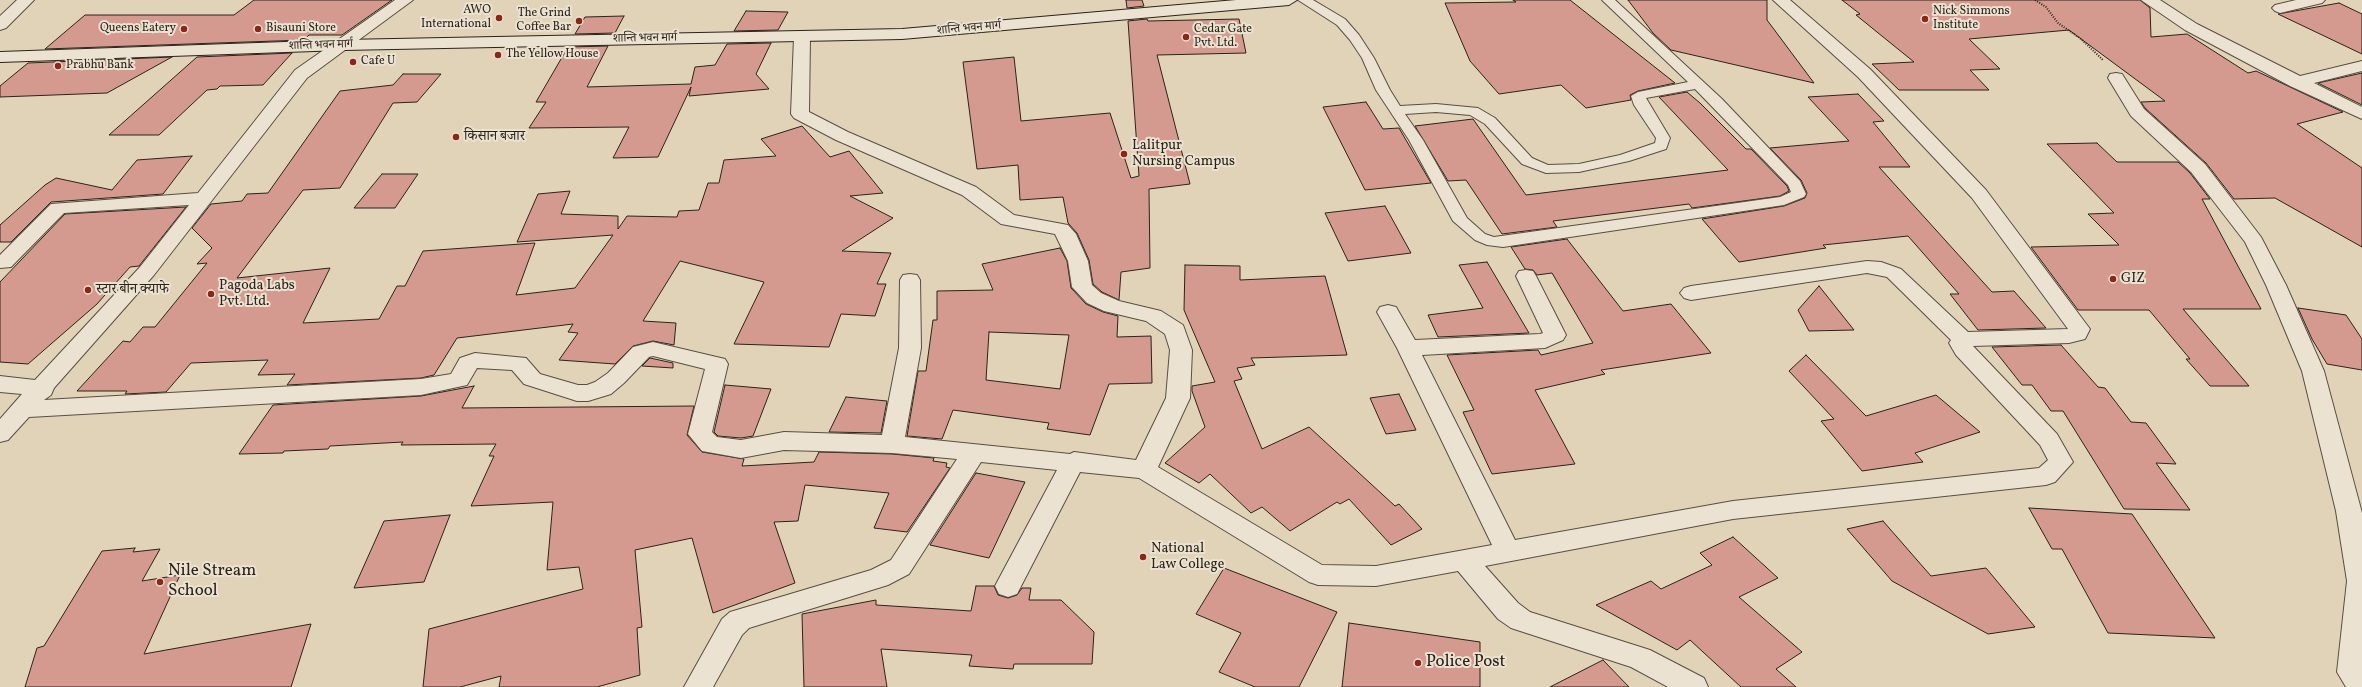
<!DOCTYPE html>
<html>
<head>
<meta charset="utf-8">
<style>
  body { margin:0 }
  canvas { display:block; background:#e0d3b8 }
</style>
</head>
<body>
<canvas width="2362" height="687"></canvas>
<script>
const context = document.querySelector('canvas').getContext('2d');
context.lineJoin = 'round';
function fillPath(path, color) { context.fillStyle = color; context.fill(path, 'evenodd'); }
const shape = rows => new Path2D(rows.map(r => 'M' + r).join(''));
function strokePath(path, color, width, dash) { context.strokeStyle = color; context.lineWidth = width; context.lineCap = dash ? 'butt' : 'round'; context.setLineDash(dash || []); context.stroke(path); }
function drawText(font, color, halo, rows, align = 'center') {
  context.font = font + ' Vollkorn,"Noto Serif Devanagari",serif'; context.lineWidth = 4; context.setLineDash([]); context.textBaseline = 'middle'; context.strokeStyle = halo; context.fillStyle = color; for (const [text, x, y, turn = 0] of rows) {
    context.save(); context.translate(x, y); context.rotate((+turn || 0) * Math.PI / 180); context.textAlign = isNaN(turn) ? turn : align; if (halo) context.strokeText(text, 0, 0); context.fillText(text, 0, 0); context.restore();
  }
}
const building = shape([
  [254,0,392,0,342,35,309,35,304,40,45,49,85,15,234,15,254,0],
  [1126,0,1142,0,1144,6,1127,8,1126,0],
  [1513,0,1570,0,1675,83,1638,91,1630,95,1631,100,1586,108,1561,85,1499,94,1470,61,1445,3,1516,2,1513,0],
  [1628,0,1767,0,1767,20,1814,83,1671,50,1653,33,1628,0],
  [1842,0,2140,0,2150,8,2151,37,2187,34,2248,73,2256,71,2343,112,2297,124,2362,168,2362,247,2275,198,2234,199,2206,163,2145,108,2141,102,2165,101,2069,30,1969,39,2000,69,1970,70,1989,90,1899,90,1872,64,1914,62,1856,15,1860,14,1842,0],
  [2339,3,2362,14,2362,54,2278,14,2339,3],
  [746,11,788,12,778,30,734,31,746,11],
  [624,16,615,33,575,34,585,17,624,16],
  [1147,19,1148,21,1239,19,1246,53,1157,55,1190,184,1149,189,1150,268,1121,272,1119,300,1102,292,1093,284,1089,260,1077,233,1068,223,1063,197,1020,200,1018,165,977,169,963,62,1014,57,1021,121,1110,113,1131,178,1139,176,1128,21,1147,19],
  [771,43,756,74,769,89,689,96,691,87,658,157,613,158,629,127,529,128,546,102,536,102,568,47,608,46,587,87,691,84,695,67,715,65,727,44,771,43],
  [292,53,263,85,220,86,217,89,207,90,159,135,109,135,197,57,292,53],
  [172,57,107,93,0,97,0,86,28,63,172,57],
  [2362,73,2362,105,2318,83,2362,73],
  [403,74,441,74,417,102,393,103,340,188,303,190,237,278,330,268,303,323,379,319,397,286,405,286,423,251,535,243,516,295,575,288,613,235,517,242,538,194,570,191,561,214,618,216,618,229,627,216,677,217,679,211,699,210,708,183,719,183,724,160,776,156,761,139,802,126,830,157,849,151,883,193,850,196,893,218,842,251,891,253,877,284,886,284,875,316,841,314,829,347,734,344,764,282,680,261,643,321,676,323,674,345,653,341,633,346,615,364,559,360,578,333,568,332,573,324,457,338,434,375,421,378,287,385,295,374,258,375,268,360,191,363,166,392,125,394,127,391,77,391,123,341,130,342,143,327,155,327,207,263,197,264,212,248,192,228,211,204,242,201,247,194,268,193,340,91,393,85,403,74],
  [1687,92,1700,103,1746,149,1751,149,1787,186,1789,191,1780,196,1692,208,1689,204,1553,221,1557,227,1502,234,1466,180,1448,181,1415,126,1473,119,1526,195,1728,170,1659,97,1687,92],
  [1858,94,1884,121,1873,122,1910,167,1879,167,1992,292,2014,291,2046,328,1978,330,1950,294,1959,294,1908,236,1823,245,1826,248,1739,262,1702,219,1784,206,1805,198,1807,193,1801,180,1770,148,1849,141,1808,97,1858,94],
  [1366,102,1383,129,1399,128,1431,183,1365,190,1323,107,1366,102],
  [2097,143,2117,162,2178,162,2190,173,2210,199,2202,199,2261,309,2183,309,2249,386,2210,386,2186,359,2190,359,2149,310,2078,310,2031,247,2119,245,2088,214,2114,213,2047,144,2097,143],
  [192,156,163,194,51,202,11,242,0,242,0,225,45,185,56,178,112,190,137,160,192,156],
  [382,174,418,174,395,208,354,208,382,174],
  [1385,206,1411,253,1348,261,1325,213,1385,206],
  [186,207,139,266,130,267,97,304,28,364,0,362,0,282,65,214,186,207],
  [1567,239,1623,311,1671,304,1711,353,1601,370,1605,374,1535,390,1575,464,1492,474,1463,412,1474,410,1447,355,1538,350,1541,355,1593,343,1552,273,1537,275,1533,270,1525,269,1511,247,1567,239],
  [1060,248,1067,261,1071,288,1086,304,1103,312,1118,316,1117,337,1151,336,1152,383,1109,384,1090,435,1047,429,1049,423,953,410,942,439,907,436,918,371,926,371,933,320,937,320,937,291,993,290,982,264,1060,248],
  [989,332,1069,335,1060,389,986,380,989,332],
  [1487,262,1529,333,1438,337,1428,315,1483,308,1459,265,1487,262],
  [1185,265,1240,266,1240,280,1325,276,1347,355,1251,358,1255,365,1237,368,1242,379,1234,381,1262,449,1309,427,1395,506,1399,504,1422,529,1391,545,1349,499,1340,504,1337,502,1290,531,1262,507,1251,513,1210,474,1199,483,1165,463,1205,427,1192,391,1192,386,1215,382,1184,310,1185,265],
  [1819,286,1854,330,1809,331,1798,310,1819,286],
  [2298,308,2346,315,2362,339,2362,370,2327,364,2312,339,2298,308],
  [2061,345,2098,387,2105,388,2131,422,2146,423,2176,464,2156,463,2190,510,2124,509,2063,411,2051,411,2032,385,2022,385,1992,347,2061,345],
  [1806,355,1866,416,1936,395,1980,432,1915,453,1923,462,1862,471,1821,421,1834,419,1789,371,1806,355],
  [650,358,673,363,673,368,642,366,650,358],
  [725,385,771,389,753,436,741,438,718,436,714,432,725,385],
  [474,386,462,408,694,406,687,435,702,452,744,459,742,466,814,462,819,452,892,454,934,458,933,461,947,463,946,467,950,468,907,532,874,528,889,493,805,485,798,521,774,522,795,583,713,613,692,538,635,550,642,627,637,628,640,675,597,687,499,687,501,676,460,687,423,687,429,629,583,589,579,567,547,570,553,502,471,506,494,456,489,456,496,444,401,445,403,442,330,446,328,449,284,451,283,453,239,454,273,405,421,396,474,386],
  [1399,394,1416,430,1386,434,1370,398,1399,394],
  [846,397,887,401,881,433,829,432,846,397],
  [976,473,1025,482,989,558,930,545,976,473],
  [2029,508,2132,514,2215,638,2108,633,2062,549,2052,549,2029,508],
  [450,515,424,582,354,588,384,521,450,515],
  [1883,521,1931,576,1986,568,2035,627,1988,634,1892,581,1847,529,1883,521],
  [1733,537,1778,578,1739,597,1802,652,1776,669,1796,687,1741,687,1690,640,1677,650,1596,605,1651,581,1661,589,1712,565,1700,553,1733,537],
  [135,548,133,552,160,549,142,581,180,575,144,654,311,624,291,687,25,687,37,648,44,646,102,551,135,548],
  [1224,568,1337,612,1299,687,1255,687,1219,672,1241,633,1196,614,1224,568],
  [976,586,994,586,998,595,1008,598,1017,595,1022,588,1031,588,1029,600,1061,600,1094,632,1092,664,1014,664,1013,669,969,666,972,655,881,649,887,687,804,687,802,614,876,600,876,605,971,611,976,586],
  [1349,623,1480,642,1480,687,1342,687,1349,623],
  [1603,660,1629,687,1550,687,1603,660]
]);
const path = shape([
  [2035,0,2046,7,2058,23,2081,39,2103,60]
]);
const lane = shape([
  [1298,0,1313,0,1345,19,1359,35,1374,58,1390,90,1400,106,1436,104,1478,108,1495,118,1532,158,1548,165,1579,164,1620,155,1655,143,1656,138,1634,105,1631,96,1638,92,1688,82,1602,0,1615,0,1722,99,1800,181,1806,194,1804,197,1784,205,1503,247,1487,245,1475,240,1453,221,1409,140,1376,90,1362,58,1350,40,1337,25,1298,0],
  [1695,89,1788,185,1791,192,1780,197,1494,237,1485,234,1467,218,1423,140,1405,114,1436,112,1470,115,1485,124,1522,164,1546,173,1579,172,1629,161,1666,149,1670,138,1646,98,1695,89]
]);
const street = shape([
  [17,0,34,0,6,28,0,30,0,16,17,0],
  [395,0,413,0,307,78,154,275,54,388,51,395,44,400,421,379,451,374,460,358,475,353,526,358,540,374,578,385,587,385,595,382,608,373,633,347,653,342,725,359,728,364,712,432,717,437,741,440,784,432,882,435,899,348,900,280,903,275,910,274,917,275,920,280,921,348,905,437,1070,454,1074,452,1136,460,1166,398,1170,350,1165,334,1146,321,1104,311,1087,303,1072,287,1068,261,1055,234,1001,224,962,195,836,140,794,118,791,114,794,37,796,34,802,32,808,34,810,37,809,112,848,132,976,187,1014,215,1068,225,1076,234,1088,261,1092,285,1101,293,1119,301,1161,311,1183,325,1192,350,1190,398,1158,467,1322,565,1376,566,1492,545,1397,348,1377,312,1380,307,1388,305,1396,307,1415,340,1540,334,1543,333,1516,276,1519,271,1526,270,1533,271,1536,276,1566,335,1563,340,1545,348,1422,355,1515,540,1733,501,2039,468,2048,460,2040,445,1956,355,1949,343,1951,340,1887,277,1867,273,1691,300,1684,298,1680,293,1684,288,1691,286,1867,261,1881,262,1901,269,1968,332,2068,329,1972,198,1858,77,1773,0,1790,0,1870,69,1986,190,2090,329,2085,339,2069,343,1973,346,2057,434,2073,462,2055,482,2046,485,1733,519,1485,566,1518,603,1530,612,1650,650,1704,678,1708,687,1668,687,1631,667,1511,628,1498,619,1458,571,1376,586,1318,585,1309,582,1139,478,1080,472,1017,594,1008,597,999,594,995,586,1057,470,981,462,909,574,888,585,749,628,742,635,713,687,684,687,722,619,730,612,871,570,891,560,957,459,892,453,784,450,741,458,702,451,688,434,705,369,653,356,649,357,624,383,611,394,588,401,577,401,524,384,512,370,477,368,467,385,421,395,29,417,8,440,0,442,0,419,22,394,0,392,0,376,35,380,140,267,189,205,64,213,11,267,0,268,0,255,51,204,198,193,295,70,395,0],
  [2141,0,2160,0,2197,24,2300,76,2362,61,2362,71,2314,83,2362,107,2362,119,2290,86,2185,30,2141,0],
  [2296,0,2325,0,2322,3,2280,13,2275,11,2272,8,2275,5,2296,0],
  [2116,73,2122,74,2144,109,2205,164,2261,237,2286,285,2324,371,2362,513,2362,687,2346,687,2337,672,2347,581,2336,511,2302,371,2266,285,2245,242,2191,172,2131,116,2108,78,2110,74,2116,73]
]);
const secondary = shape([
  [1236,0,1297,0,1289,5,902,39,343,50,0,62,0,52,343,40,902,29,1236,0]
]);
const markers = [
  [499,18,4,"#8f2418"],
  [1925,19,4,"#8f2418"],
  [579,21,4,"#8f2418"],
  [184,29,4,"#8f2418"],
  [258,29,4,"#8f2418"],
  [1186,37,4,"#8f2418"],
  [498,55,4,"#8f2418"],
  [353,62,4,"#8f2418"],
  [58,66,4,"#8f2418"],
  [456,137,4,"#8f2418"],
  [1124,154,4,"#8f2418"],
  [2113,279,4,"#8f2418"],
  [88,290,4,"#8f2418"],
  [211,294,4,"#8f2418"],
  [1143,557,4,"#8f2418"],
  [160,582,4,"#8f2418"],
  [1418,663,4,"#8f2418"]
];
const farPoinames = [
  ["AWO",491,11,"right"],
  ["International",491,25,"right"],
  ["Nick Simmons",1933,12],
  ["Institute",1933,26],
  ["The Grind",571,14,"right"],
  ["Coffee Bar",571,28,"right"],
  ["Queens Eatery",176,29,"right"],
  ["Bisauni Store",266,29],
  ["Cedar Gate",1194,30],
  ["Pvt. Ltd.",1194,44],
  ["The Yellow House",506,55],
  ["Cafe U",361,62],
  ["Prabhu Bank",66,66]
];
const farStreetnames = [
  ["शान्ति भवन मार्ग",969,29,-5],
  ["शान्ति भवन मार्ग",645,39,-1],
  ["शान्ति भवन मार्ग",321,46,-2]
];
const poiNames = [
  ["किसान बजार",464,137],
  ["Lalitpur",1132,146],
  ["Nursing Campus",1132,162],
  ["GIZ",2121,279],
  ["Pagoda Labs",219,286],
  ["Pvt. Ltd.",219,302],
  ["स्टार बीन क्याफे",96,290],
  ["National",1151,549],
  ["Law College",1151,565]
];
const nearPoinames = [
  ["Nile Stream",168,572],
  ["School",168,592],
  ["Police Post",1426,663]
];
fillPath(building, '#d59a8f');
strokePath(building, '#2c2319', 1);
strokePath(lane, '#594f41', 2);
strokePath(street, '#594f41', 2);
strokePath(secondary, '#2c2319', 2);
strokePath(path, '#2c2319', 2, [1, 1.5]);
fillPath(lane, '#ebe2d1');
fillPath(street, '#ebe2d1');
fillPath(secondary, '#ebe2d1');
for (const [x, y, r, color] of markers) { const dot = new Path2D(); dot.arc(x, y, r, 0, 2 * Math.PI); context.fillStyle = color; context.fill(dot); strokePath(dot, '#ebe2d1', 1.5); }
drawText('12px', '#2c2319', '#ebe2d1', farPoinames, 'left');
drawText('12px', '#2c2319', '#ebe2d1', farStreetnames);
drawText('14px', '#2c2319', '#ebe2d1', poiNames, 'left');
drawText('17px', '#2c2319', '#ebe2d1', nearPoinames, 'left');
</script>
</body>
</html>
